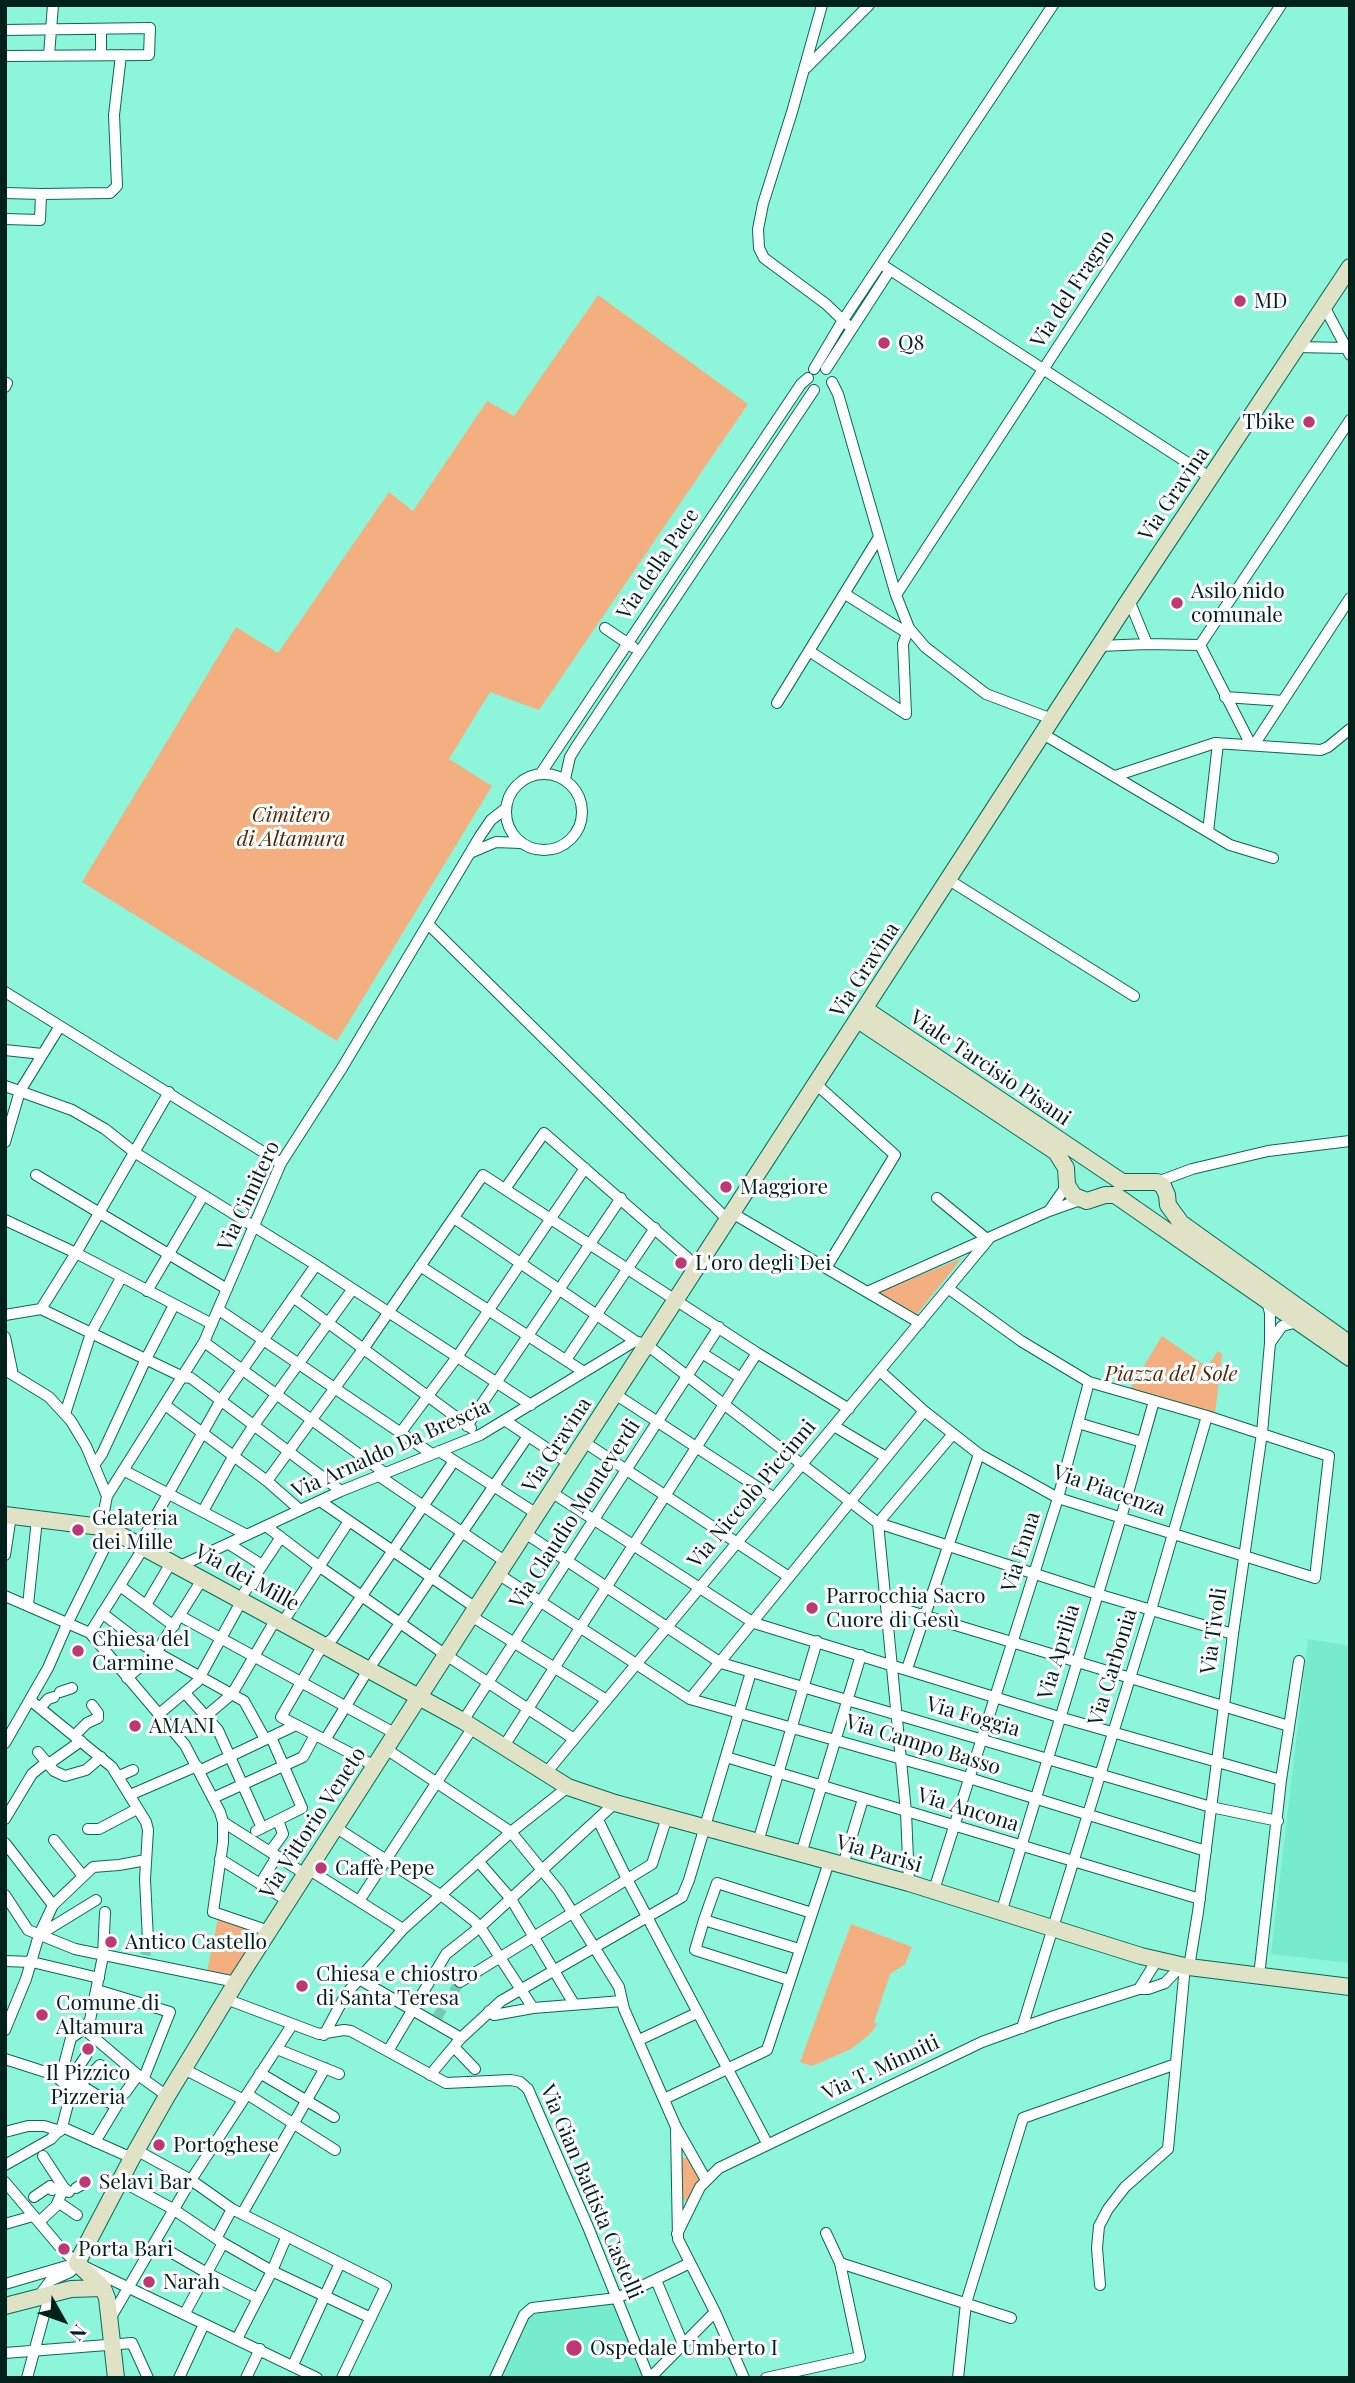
<!DOCTYPE html>
<html>
<head>
<meta charset="utf-8">
<style>
  body { margin:0 }
  #map { position:relative; width:1355px; height:2383px; overflow:hidden; background:#8cf5da; font-family:"Playfair Display",serif }
  canvas { display:block }
  .frame { position:absolute; inset:0; border:7px solid #00221b; pointer-events:none }
  .north { position:absolute; left:28px; top:2285px; width:70px; height:70px; -webkit-text-stroke:5px #fff; paint-order:stroke; rotate:130deg; font-size:19px; font-weight:700; line-height:28px; text-align:center; color:#00221b }
  .north::after { content:''; display:block; margin:auto; width:24px; height:32px; background:#00221b; clip-path:polygon(50% 0,100% 100%,50% 72%,0 100%) }
</style>
</head>
<body>
<div id="map">
<canvas width="1355" height="2383"></canvas>
<div class="frame"></div>
<div class="north">N</div>
</div>
<script>
const context = document.querySelector('canvas').getContext('2d');
context.lineJoin = 'round';
function fillPath(path, color) { context.fillStyle = color; context.fill(path, 'evenodd'); }
const shape = rows => new Path2D(rows.map(r => 'M' + r).join(''));
function strokePath(path, color, width, dash) { context.strokeStyle = color; context.lineWidth = width; context.lineCap = dash ? 'butt' : 'round'; context.setLineDash(dash || []); context.stroke(path); }
function drawText(font, color, halo, rows, align = 'center') {
  context.font = font + ' "Playfair Display",serif'; context.lineWidth = 6; context.setLineDash([]); context.textBaseline = 'middle'; context.strokeStyle = halo; context.fillStyle = color; for (const [text, x, y, turn = 0] of rows) {
    context.save(); context.translate(x, y); context.rotate((+turn || 0) * Math.PI / 180); context.textAlign = isNaN(turn) ? turn : align; if (halo) context.strokeText(text, 0, 0); context.fillText(text, 0, 0); context.restore();
  }
}
const built = shape([
  [1308,1639,1350,1646,1350,1963,1271,1954],
  [616,2301,645,2378,500,2378,527,2317,533,2312]
]);
const green = shape([
  [598,295,748,404,539,710,490,692,449,759,492,786,337,1041,82,882,236,627,278,653,389,492,413,511,487,401,514,416],
  [962,1258,917,1314,877,1293],
  [1162,1336,1207,1367,1218,1351,1222,1354,1215,1414,1130,1389],
  [218,1918,260,1933,234,1977,207,1972],
  [851,1924,912,1947,905,1964,890,1974,874,2022,877,2024,876,2026,868,2036,851,2049,812,2066,800,2062],
  [682,2158,690,2158,700,2177,699,2184,690,2199,682,2201]
]);
const streetTunnel = shape([
  [145,1955,148,1940],
  [437,2017,460,1982]
]);
const street = shape([
  [822,5,792,112,763,204,758,229,759,248,764,258,826,304,852,329],
  [5,30,150,28,149,55,5,56],
  [101,30,101,55],
  [49,55,53,5],
  [806,68,869,5],
  [5,193,41,194,40,220,5,219],
  [41,194,110,193,117,186,114,115,121,55],
  [881,264,1211,478],
  [1324,306,1350,355],
  [1296,347,1346,348],
  [814,369,843,320,1053,5],
  [826,369,890,270],
  [832,382,838,394,896,595,909,628,925,647,986,694,1052,719],
  [5,387,7,383],
  [845,594,907,633],
  [896,595,1281,5],
  [605,628,633,647],
  [1147,644,1200,645,1251,745],
  [1200,645,1350,420],
  [1100,646,1147,644,1129,600],
  [809,651,906,714],
  [1225,697,1283,701],
  [777,703,879,537],
  [906,714,903,644,909,628],
  [1043,734,1230,845,1273,858],
  [1254,745,1350,598],
  [541,773,801,384,808,378],
  '506 812a38 38 0 1 1 76 0a38 38 0 1 1-76 0Z',
  [1115,776,1215,743,1321,750,1328,747,1350,729],
  [565,779,570,757,576,747,814,390],
  [1208,832,1218,743],
  [470,853,496,842,521,843],
  [949,880,1134,996],
  [428,924,728,1220],
  [5,992,281,1163],
  [5,1050,42,1054],
  [816,1084,895,1155,826,1268],
  [5,1086,72,1110,105,1129,134,1152,316,1265,531,1405],
  [5,1142,20,1091,60,1026],
  [36,1175,227,1289],
  [1157,1182,1192,1169,1268,1151,1350,1141],
  [505,1189,544,1133,698,1267],
  [937,1198,988,1240],
  [1049,1211,1067,1185],
  [732,1213,920,1323],
  [454,1218,635,1341],
  [5,1220,76,1253,212,1324],
  [420,1266,584,1372],
  [147,1291,203,1196],
  [867,1292,1049,1211,1080,1200],
  [293,1297,471,1428],
  [41,1309,76,1253,169,1092],
  [219,1310,432,1454],
  [5,1315,41,1309,183,1377,191,1378,341,1491],
  [5,1337,13,1375],
  [204,1342,385,1473],
  [1270,1343,1282,1326,1298,1322],
  [702,1353,741,1378],
  [566,1360,655,1228],
  [5,1370,49,1397,71,1421,86,1446,107,1496],
  [880,1371,924,1411,979,1454,1058,1498,1315,1578,1329,1456,1207,1416,1089,1382,1021,1341,949,1289],
  [615,1394,774,1498],
  [165,1405,267,1481,300,1510],
  [65,1414,91,1333,121,1278],
  [506,1421,570,1464],
  [1078,1423,1142,1442],
  [467,1426,621,1198],
  [834,1426,886,1457],
  [401,1432,457,1357,585,1168],
  [584,1442,789,1577],
  [439,1451,537,1514],
  [94,1465,102,1454,146,1359,174,1305],
  [123,1470,247,1535],
  [379,1476,506,1562],
  [267,1481,364,1348,483,1175,757,1353,849,1409],
  [551,1492,754,1623,1059,1717,1281,1780],
  [320,1501,476,1608],
  [203,1511,233,1457,254,1425,352,1290],
  [878,1523,906,1812,909,1883],
  [878,1523,953,1434],
  [266,1526,320,1567,446,1655,574,1739],
  [101,1527,107,1496,204,1342,281,1163,342,1068,480,836,491,820,505,809],
  [525,1533,721,1663,1211,1807,1278,1821],
  [140,1544,221,1400,316,1265],
  [229,1544,262,1565],
  [5,1555,11,1516],
  [180,1566,341,1491,480,1435,635,1341,647,1345,878,1523,1097,1594,1233,1634],
  [498,1574,690,1699,969,1778,1206,1851],
  [120,1586,174,1626],
  [5,1596,90,1633,185,1745,220,1812,223,1822,223,1842,213,1912,269,1931],
  [240,1599,281,1537],
  [886,1604,1289,1726],
  [28,1605,37,1519],
  [146,1605,172,1561],
  [102,1613,145,1646,244,1701,265,1739],
  [180,1616,396,1734],
  [471,1616,605,1699],
  [283,1622,349,1521],
  [90,1633,144,1547],
  [907,1669,979,1454],
  [127,1678,156,1653,203,1578],
  [60,1692,72,1688],
  [185,1693,218,1730,262,1828],
  [690,1699,924,1411],
  [30,1700,112,1767,146,1822,148,1830,145,1879,148,1940],
  [40,1708,48,1699,54,1697],
  [159,1714,197,1682,242,1600],
  [206,1716,232,1694,276,1619],
  [463,1721,719,1327],
  [75,1735,87,1723,98,1718,98,1713,92,1705],
  [271,1737,302,1808,278,1820],
  [325,1740,368,1670,528,1436],
  [5,1743,48,1668,68,1622,113,1531],
  [504,1746,757,1353],
  [386,1749,511,1832,559,1891,619,1987,624,2009,676,2127,706,2180],
  [38,1752,54,1771,65,1776,86,1770,101,1757],
  [726,1757,1200,1899],
  [375,1766,281,1717,320,1650,333,1638,454,1461],
  [199,1771,296,1725],
  [546,1773,988,1240],
  [119,1776,133,1770],
  [130,1795,197,1766],
  [213,1798,303,1757,315,1735],
  [5,1819,32,1774,43,1765,50,1763,81,1741],
  [598,1820,627,1879,767,2143],
  [223,1822,305,1874],
  [335,1827,445,1898,473,1920,480,1927,533,2008],
  [88,1829,99,1829,137,1809],
  [256,1831,278,1820,283,1834,270,1852],
  [54,1840,83,1876],
  [758,1842,817,1641],
  [5,1843,53,1905],
  [801,1854,861,1655],
  [220,1859,288,1901],
  [478,1861,511,1899,574,2004],
  [843,1865,863,1799],
  [308,1869,403,1929],
  [260,1884,277,1856],
  [933,1893,1058,1498,1089,1382],
  [5,1895,28,1930,75,1949,236,1982],
  [359,1901,473,1727],
  [1001,1913,1121,1518,1154,1401],
  [704,1920,799,1949],
  [39,1935,96,1900],
  [1157,1960,1139,1989,1148,1989,1165,1983,1182,1965],
  [5,1961,32,1962,99,1978],
  [1189,1967,1198,1912,1233,1634,1262,1433,1270,1343,1270,1313,1267,1301],
  [1259,1976,1281,1780,1299,1661],
  [357,1978,461,2038],
  [789,1980,695,1950,704,1920,717,1883,812,1913],
  [460,1982,652,1864,667,1817],
  [97,1990,170,2012,145,2075],
  [226,1999,319,2034,344,2030,351,2031,446,2083,511,2080,520,2082,528,2089,588,2227,649,2378],
  [489,2011,494,2015,533,2008,622,2001],
  [1022,2028,1151,1610,1207,1416],
  [84,2029,138,2075,167,2096],
  [5,2030,26,1979,39,1935,53,1905,93,1867,119,1865,146,1860],
  [324,2035,346,1994,403,1929,511,1832,568,1787],
  [639,2040,697,2013],
  [454,2047,475,2069],
  [277,2049,339,2074],
  [388,2051,446,1954,480,1927,615,1803],
  [5,2059,61,2077],
  [184,2069,242,2099],
  [260,2073,334,2117],
  [430,2075,461,2038,501,2001,682,1897,689,1880,751,1672],
  [68,2085,80,2085,115,2106],
  [70,2085,77,2069,86,2056],
  [80,2085,100,2065],
  [125,2093,138,2075],
  [247,2094,335,2150],
  [664,2099,767,2050,829,1862],
  [62,2127,132,2158],
  [676,2130,678,2239,715,2312,744,2378],
  [5,2132,28,2126,44,2126,60,2131],
  [95,2142,121,2099],
  [136,2150,191,2180,232,2209,386,2286,342,2378],
  [43,2156,64,2188],
  [5,2165,51,2139,62,2127,68,2104,70,2088,60,2080,71,2038,84,2029,90,2020,103,1956,105,1912],
  [121,2181,173,2209,223,2243,272,2271,371,2318],
  [5,2182,59,2246],
  [76,2188,83,2184],
  [34,2197,50,2186,52,2190,56,2188],
  [58,2202,77,2215],
  [242,2214,325,2068],
  [39,2222,56,2206,64,2188,69,2192],
  [5,2224,33,2216],
  [677,2234,700,2187,719,2168,982,2042,1054,2016,1139,1989],
  [217,2237,232,2209],
  [155,2243,207,2273,257,2298],
  [67,2254,77,2263,317,2378],
  [840,2263,1011,2318],
  [656,2280,683,2344],
  [5,2284,77,2263],
  [1100,2285,1097,2248,1099,2226,1108,2209,1125,2187,1168,2149,1185,1966],
  [39,2296,50,2281,70,2272,76,2266],
  [185,2313,223,2243],
  [110,2319,191,2180,292,2025],
  [237,2339,272,2271,286,2238],
  [5,2353,132,2343,148,2378],
  [293,2365,340,2263],
  [27,2378,50,2293],
  [179,2378,204,2324],
  [246,2378,260,2349],
  [495,2378,524,2315,532,2308,617,2298,690,2263],
  [650,2378,715,2312],
  [766,2378,860,2357,840,2263,826,2233],
  [958,2378,966,2303,1023,2118,1176,2064]
]);
const secondary = shape([
  [865,1009,1122,1182,1157,1182,1163,1186,1167,1195,1168,1205,1181,1223,1350,1344],
  [858,1020,1056,1152,1066,1168,1067,1185,1074,1196,1087,1201,1105,1195,1115,1195,1121,1199,1350,1358],
  [5,1515,101,1527,113,1531,463,1721,568,1787,615,1803,909,1883,1141,1956,1189,1967,1350,1987],
  [5,2306,71,2289,103,2288],
  [116,2378,107,2298,103,2288,77,2263,132,2158,167,2096,240,1976,476,1608,1129,600,1350,267]
]);
const markers = [
  [1240,301,7,"#be3878"],
  [884,343,7,"#be3878"],
  [1309,422,7,"#be3878"],
  [1177,603,7,"#be3878"],
  [726,1187,7,"#be3878"],
  [681,1263,7,"#be3878"],
  [78,1530,7,"#be3878"],
  [812,1608,7,"#be3878"],
  [78,1651,7,"#be3878"],
  [135,1726,7,"#be3878"],
  [321,1868,7,"#be3878"],
  [111,1942,7,"#be3878"],
  [302,1986,7,"#be3878"],
  [42,2015,7,"#be3878"],
  [88,2049,7,"#be3878"],
  [159,2145,7,"#be3878"],
  [85,2182,7,"#be3878"],
  [64,2249,7,"#be3878"],
  [149,2282,7,"#be3878"],
  [574,2348,9,"#be3878"]
];
const streetNames = [
  ["Via del Fragno",1073,289,-57],
  ["Via Gravina",1174,494,-56],
  ["Via della Pace",658,564,-56],
  ["Via Gravina",865,970,-57],
  ["Viale Tarcisio Pisani",990,1068,34],
  ["Via Cimitero",249,1196,-65],
  ["Via Gravina",557,1445,-57],
  ["Via Arnaldo Da Brescia",391,1449,-24],
  ["Via Piacenza",1109,1491,19],
  ["Via Niccolò Piccinni",752,1494,-50],
  ["Via Claudio Monteverdi",575,1514,-57],
  ["Via Enna",1021,1552,-72],
  ["Via dei Mille",247,1578,29],
  ["Via Tivoli",1214,1631,-82],
  ["Via Aprilia",1059,1652,-73],
  ["Via Carbonia",1113,1667,-73],
  ["Via Foggia",973,1717,16],
  ["Via Campo Basso",923,1745,17],
  ["Via Ancona",968,1810,17],
  ["Via Vittorio Veneto",313,1823,-57],
  ["Via Parisi",879,1854,16],
  ["Via T. Minniti",881,2068,-25],
  ["Via Gian Battista Castelli",591,2192,67]
];
const poiNames = [
  ["MD",1254,301],
  ["Q8",898,343],
  ["Tbike",1295,422,"right"],
  ["Asilo nido",1191,591],
  ["comunale",1191,615],
  ["Maggiore",740,1187],
  ["L'oro degli Dei",695,1263],
  ["Gelateria",92,1518],
  ["dei Mille",92,1542],
  ["Parrocchia Sacro",826,1596],
  ["Cuore di Gesù",826,1620],
  ["Chiesa del",92,1639],
  ["Carmine",92,1663],
  ["AMANI",149,1726],
  ["Caffè Pepe",335,1868],
  ["Antico Castello",125,1942],
  ["Chiesa e chiostro",316,1974],
  ["di Santa Teresa",316,1998],
  ["Comune di",56,2003],
  ["Altamura",56,2027],
  ["Il Pizzico",88,2073,"center"],
  ["Pizzeria",88,2097,"center"],
  ["Portoghese",173,2145],
  ["Selavi Bar",99,2182],
  ["Porta Bari",78,2249],
  ["Narah",163,2282],
  ["Ospedale Umberto I",590,2348]
];
const parkNames = [
  ["Cimitero",291,815],
  ["di Altamura",291,839],
  ["Piazza del Sole",1171,1374]
];
fillPath(built, '#76ebce');
fillPath(green, '#f4af80');
strokePath(streetTunnel, '#70cbb4', 10, [10, 5]);
strokePath(street, '#096857', 12);
strokePath(secondary, '#096857', 18);
strokePath(street, '#fff', 10);
strokePath(secondary, '#dfe2c4', 16);
for (const [x, y, r, color] of markers) { const dot = new Path2D(); dot.arc(x, y, r, 0, 2 * Math.PI); context.fillStyle = color; context.fill(dot); strokePath(dot, '#fff', 2.5); }
drawText('21px', '#00221b', '#fff', streetNames);
drawText('21px', '#00221b', '#fff', poiNames, 'left');
drawText('italic 21px', '#512907', '#fff', parkNames);
</script>
</body>
</html>
